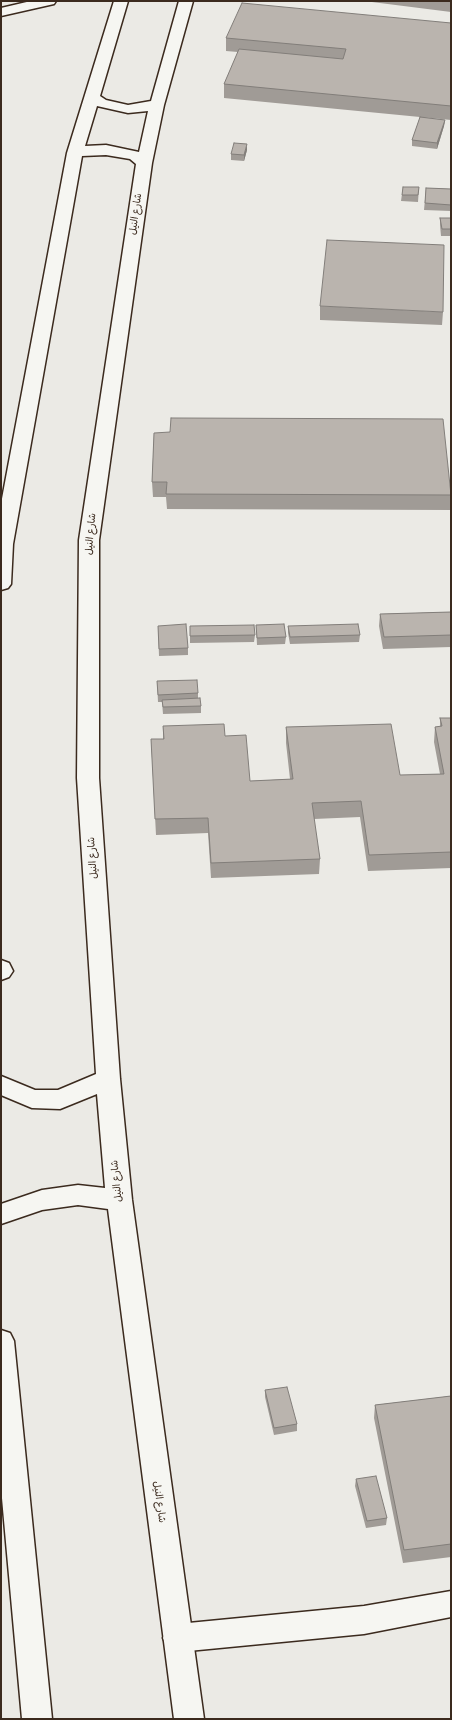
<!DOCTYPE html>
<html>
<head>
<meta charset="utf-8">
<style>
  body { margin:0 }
  #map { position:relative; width:452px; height:1720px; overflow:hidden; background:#ebeae5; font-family:Pangolin,sans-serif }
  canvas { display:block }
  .frame { position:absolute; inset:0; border:2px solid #3b2a1e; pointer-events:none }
</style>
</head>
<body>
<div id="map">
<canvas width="452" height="1720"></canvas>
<div class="frame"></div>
</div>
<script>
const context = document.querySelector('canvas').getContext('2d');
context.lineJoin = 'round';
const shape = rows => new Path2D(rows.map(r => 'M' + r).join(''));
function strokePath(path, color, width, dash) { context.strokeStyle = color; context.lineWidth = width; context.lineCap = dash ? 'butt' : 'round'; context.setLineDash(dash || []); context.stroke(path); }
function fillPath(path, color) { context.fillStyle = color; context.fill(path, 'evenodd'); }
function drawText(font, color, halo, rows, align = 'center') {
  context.font = font + ' Pangolin,"Playpen Sans Arabic",sans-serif'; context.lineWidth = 3.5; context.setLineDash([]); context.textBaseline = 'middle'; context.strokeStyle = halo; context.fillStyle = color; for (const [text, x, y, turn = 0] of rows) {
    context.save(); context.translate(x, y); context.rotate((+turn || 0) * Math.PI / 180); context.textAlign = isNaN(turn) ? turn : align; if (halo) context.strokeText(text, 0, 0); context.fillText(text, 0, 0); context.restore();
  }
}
const minor = shape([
  [31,1,56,1,54,4,1,16,1,8,31,1],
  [451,1591,451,1617,364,1634,178,1652,168,1648,163,1638,168,1628,178,1624,364,1606,451,1591]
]);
const primary = shape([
  [114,1,128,1,100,96,106,100,128,105,151,101,179,1,193,1,164,105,152,163,99,540,99,778,120,1079,132,1200,204,1719,174,1719,108,1209,78,1205,42,1210,1,1224,1,1204,42,1190,78,1185,105,1188,97,1094,60,1109,32,1108,1,1095,1,1076,35,1090,58,1090,96,1074,77,778,79,540,136,164,130,159,106,155,82,156,13,544,11,584,8,588,1,590,1,504,67,153,114,1],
  [97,106,128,113,148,111,139,152,106,145,85,146,97,106],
  [1,960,9,963,13,971,9,977,1,980,1,960],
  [1,1330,10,1333,14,1341,52,1719,22,1719,1,1487,1,1330]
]);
const wall = shape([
  [364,1,451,1,451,12],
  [451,23,451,120,421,117,445,120,444,126,437,149,412,146,412,140,420,117,224,98,224,84,238,52,226,51,226,38],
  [247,150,244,161,231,160,231,154],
  [403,187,419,187,418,202,401,201],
  [426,188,451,189,451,211,424,210],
  [440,218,451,218,451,236,441,236,440,225],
  [320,306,443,312,442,325,320,320],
  [154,433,451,490,450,510,167,509,166,497,153,497,152,482],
  [451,612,451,647,383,649,379,626,380,614],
  [256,625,286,637,285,644,257,645],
  [158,626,188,648,188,655,159,656],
  [190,626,255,635,254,642,190,643],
  [288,626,360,635,359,642,290,644,288,633],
  [157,681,198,693,198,698,201,706,201,713,163,714,162,702,158,702],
  [440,718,451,718,451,868,368,871,360,817,314,819,320,859,319,874,211,878,208,833,156,835,151,739,163,739,163,726,225,736,250,781,290,779,286,743,286,727,400,775,440,774,434,742,435,727,440,726],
  [265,1390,297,1424,297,1431,274,1435,265,1397],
  [451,1396,451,1557,403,1563,374,1418,375,1405],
  [356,1479,387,1518,386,1525,366,1528,355,1486]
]);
const shadedWall = shape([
  [445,120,444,126,437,149,437,143],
  [247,144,247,150,244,161,244,155]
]);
const building = shape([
  [242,3,451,23,451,106,224,84,239,49,343,59,346,49,226,38,242,3],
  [420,117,445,120,437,143,412,140,420,117],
  [234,143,247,144,244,155,231,154,234,143],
  [403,187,419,187,418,195,402,195,403,187],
  [426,188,451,189,451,205,425,203,426,188],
  [440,218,451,218,451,229,442,229,440,218],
  [327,240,444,245,443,312,320,306,327,240],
  [171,418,443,419,451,495,166,494,167,482,152,482,154,433,170,432,171,418],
  [451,612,451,635,384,637,380,614,451,612],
  [186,624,188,648,159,649,158,626,186,624],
  [284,624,286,637,257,638,256,625,284,624],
  [358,624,360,635,290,637,288,626,358,624],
  [254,625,255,635,190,636,190,626,254,625],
  [197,680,198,693,158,695,157,681,197,680],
  [200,698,201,706,163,707,162,700,200,698],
  [440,718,451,718,451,852,369,855,361,801,312,803,320,859,211,863,208,818,155,819,151,739,164,739,163,726,224,724,225,736,246,735,250,781,293,779,286,727,391,724,400,775,444,774,435,727,442,726,440,718],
  [287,1387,297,1424,274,1428,265,1390,287,1387],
  [451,1396,451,1544,404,1550,375,1405,451,1396],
  [376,1476,387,1518,367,1521,356,1479,376,1476]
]);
const streetNames = [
  ["شارع النيل",136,214,-82],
  ["شارع النيل",91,534,-85],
  ["شارع النيل",93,858,-94],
  ["شارع النيل",117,1181,-96],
  ["شارع النيل",159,1502,82]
];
strokePath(minor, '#3b2a1e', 3);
strokePath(primary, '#3b2a1e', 3);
fillPath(minor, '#f6f6f2');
fillPath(primary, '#f6f6f2');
fillPath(wall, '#a09b96');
fillPath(shadedWall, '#827e7a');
fillPath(building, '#bab4ae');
strokePath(building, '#827e7a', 1);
drawText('10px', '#3b2a1e', '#f6f6f2', streetNames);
</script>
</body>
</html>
